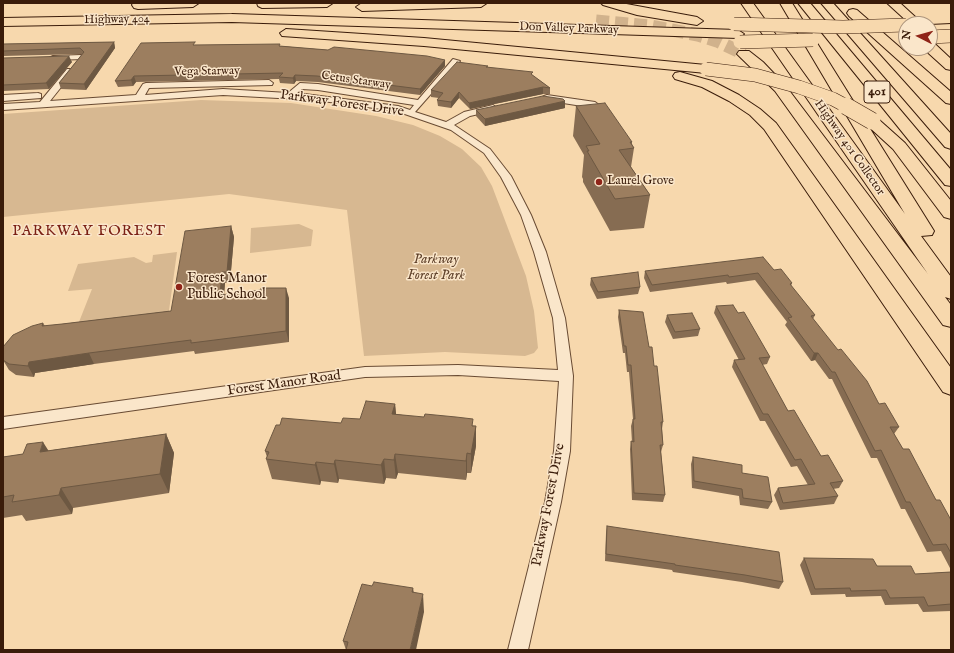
<!DOCTYPE html>
<html>
<head>
<meta charset="utf-8">
<style>
  body { margin:0 }
  #map { position:relative; width:954px; height:653px; overflow:hidden; background:#f7d8ad; font-family:"IM FELL English",serif }
  canvas { display:block }
  .frame { position:absolute; inset:0; border:4px solid #3a1c0a; pointer-events:none }
  .north { position:absolute; left:898px; top:16px; width:40px; height:40px; box-sizing:border-box; background:#fae6ca; border:1px solid #ad957d; border-radius:50%; rotate:276deg; font-size:11px; font-weight:700; line-height:16px; text-align:center; color:#3a1c0a }
  .north::after { content:''; display:block; margin:auto; width:14px; height:18px; background:#8f2418; clip-path:polygon(50% 0,100% 100%,50% 72%,0 100%) }
</style>
</head>
<body>
<div id="map">
<canvas width="954" height="653"></canvas>
<div class="frame"></div>
<div class="north">N</div>
</div>
<script>
const context = document.querySelector('canvas').getContext('2d');
context.lineJoin = 'round';
function fillPath(path, color) { context.fillStyle = color; context.fill(path, 'evenodd'); }
const shape = rows => new Path2D(rows.map(r => 'M' + r).join(''));
function strokePath(path, color, width, dash) { context.strokeStyle = color; context.lineWidth = width; context.lineCap = dash ? 'butt' : 'round'; context.setLineDash(dash || []); context.stroke(path); }
function drawText(font, color, halo, rows, align = 'center') {
  context.font = font + ' "IM FELL English",serif'; context.lineWidth = 3; context.setLineDash([]); context.textBaseline = 'middle'; context.strokeStyle = halo; context.fillStyle = color; for (const [text, x, y, turn = 0] of rows) {
    context.save(); context.translate(x, y); context.rotate((+turn || 0) * Math.PI / 180); context.textAlign = isNaN(turn) ? turn : align; if (halo) context.strokeText(text, 0, 0); context.fillText(text, 0, 0); context.restore();
  }
}
const green = shape([
  [201,100,291,103,376,116,413,125,440,136,462,149,481,167,492,186,526,276,534,311,538,348,534,353,525,356,445,352,364,356,347,210,229,194,3,217,3,114],
  [299,224,313,230,311,246,250,253,251,228],
  [177,252,168,318,77,327,92,289,68,291,78,264,134,257,146,263,152,262,153,255]
]);
const highwayTunnel = shape([
  [596,21,650,26,698,35,717,41,744,54]
]);
const street = shape([
  [81,55,84,55,84,59,53,60,49,58,53,56,81,55],
  [453,59,460,61,415,112,446,122,464,112,493,105,497,108,496,110,470,116,454,125,490,149,511,176,531,215,546,252,565,318,573,376,570,451,561,502,528,650,508,650,545,502,554,451,559,381,458,375,365,377,3,429,3,417,365,367,458,365,558,370,553,318,534,252,521,215,501,177,484,153,451,130,396,111,315,100,223,95,3,110,3,104,40,102,67,69,70,69,74,71,50,101,136,95,143,84,146,83,269,80,273,83,272,85,149,88,145,95,223,89,288,93,300,83,318,84,418,100,453,59],
  [302,89,318,90,414,105,410,110,398,106,297,93,302,89],
  [38,93,41,94,41,98,3,101,3,95,38,93],
  [547,95,595,102,599,105,595,108,544,100,544,96,547,95]
]);
const highway = shape([
  [133,3,199,3,193,7,138,9,134,8,132,5,133,3],
  [257,3,333,3,327,7,262,8,258,6,257,3],
  [375,3,487,3,481,7,362,11,356,7,362,3,375,3],
  [601,3,621,3,697,17,703,21,697,25,637,15,603,5,601,3],
  [741,3,753,3,905,214,780,3,792,3,865,120,872,116,877,118,905,143,951,201,951,219,944,217,893,149,869,127,934,231,932,235,921,236,951,277,951,299,945,297,951,305,951,327,943,325,775,91,737,54,739,51,749,51,763,62,785,85,928,274,741,3],
  [798,3,810,3,951,170,951,186,945,185,798,3],
  [821,3,833,3,951,134,951,149,945,147,821,3],
  [887,3,900,3,923,24,910,24,887,3],
  [853,9,857,10,951,92,951,104,946,103,849,16,847,13,849,10,853,9],
  [232,14,738,30,744,34,738,38,232,22,3,26,3,18,232,14],
  [951,24,951,32,930,33,930,25,951,24],
  [286,29,424,38,706,65,711,66,713,69,711,72,706,73,424,46,282,36,280,33,286,29],
  [930,43,935,44,951,59,951,70,946,69,925,50,924,48,930,48,930,43],
  [680,72,712,81,739,95,760,109,776,123,951,368,951,395,943,392,764,129,750,115,729,101,702,87,675,79,673,76,675,73,680,72]
]);
const highwayBridgeFar1 = shape([
  [734,24,843,27,906,25],
  [930,37,951,36],
  [740,42,813,40],
  [706,69,755,75,799,87,833,99,848,107]
]);
const highwayBridge = shape([
  [846,106,872,121]
]);
const wall = shape([
  [114,42,115,48,86,90,61,89,59,83,82,54,3,56,3,44],
  [195,45,281,46,445,60,445,66,420,95,318,82,296,81,294,84,280,83,279,79,136,82,133,86,118,87,115,81],
  [3,58,72,62,49,89,3,91],
  [488,68,532,75,550,88,550,94,543,94,470,109,459,98,451,108,438,106,437,100,439,98,431,97,431,90],
  [565,101,565,108,485,126,476,116,476,110],
  [576,106,632,142,632,144,634,148,631,167,650,195,644,228,610,231,583,182,583,179,582,177,584,155,573,136],
  [231,226,234,237,230,282,225,283,224,295,289,298,289,342,195,354,194,351,94,364,35,373,34,377,16,375,9,370,3,360,3,347,43,323,45,326,171,311],
  [774,270,792,283,791,286,815,315,813,319,879,404,899,427,894,434,903,449,936,500,951,520,951,570,941,551,927,552,905,509,901,509,877,458,871,458,832,379,829,379,815,360,811,361,785,325,787,322,755,280,727,284,726,282,650,292,644,278,645,271],
  [591,278,640,287,638,294,597,299,590,285],
  [716,306,738,313,770,357,767,364,762,365,788,411,821,456,843,481,839,488,833,489,838,496,834,504,780,510,774,495,778,488,808,485,797,466,791,467,765,421,760,421,732,367,734,360,739,360,714,313],
  [619,310,649,347,654,366,663,422,662,429,663,445,661,452,665,495,663,502,632,500,630,449,631,441,632,442,631,426,633,419,629,372,627,372,625,353,623,353,618,317],
  [667,315,700,329,698,336,673,339,665,322],
  [395,404,396,414,476,426,476,446,471,473,467,473,466,480,398,473,396,479,386,478,384,484,339,479,338,483,321,481,320,485,272,479,266,459,267,457,265,451,280,425,341,423,360,419],
  [166,434,174,453,169,493,73,508,72,514,26,521,22,515,3,518,3,457],
  [693,457,742,473,772,502,768,509,740,505,739,496,692,488,691,464],
  [607,526,783,582,779,589,742,582,673,572,672,570,605,561,606,533],
  [804,558,877,566,915,574,951,572,951,611,923,612,918,604,885,605,881,596,846,597,845,594,811,595,800,565],
  [372,586,413,588,414,593,424,612,346,650,343,641]
]);
const shadedWall = shape([
  [114,42,115,48,86,90,84,84],
  [69,56,72,62,49,89,46,83],
  [445,60,445,66,420,95,420,89],
  [295,75,296,81,294,84,293,78],
  [134,76,136,82,133,86,131,80],
  [543,87,543,94,470,109,469,103],
  [459,92,459,98,451,108,451,102],
  [565,101,565,108,485,126,485,119],
  [231,226,234,237,230,282,227,272],
  [222,272,225,283,223,306,220,295],
  [286,288,289,298,289,342,286,331],
  [89,353,94,364,35,373,34,377,28,366,29,362],
  [814,353,818,353,815,360,811,361],
  [395,404,397,424,392,414],
  [476,426,476,446,471,473,471,454],
  [166,434,174,453,169,493,160,474],
  [43,442,55,461,40,452],
  [467,453,467,473,466,480,466,461],
  [395,454,398,473,396,479,394,460],
  [384,459,386,478,384,484,381,465],
  [335,460,339,479,338,483,334,464],
  [316,462,321,481,320,485,315,465],
  [61,488,73,508,72,514,59,495],
  [423,594,424,612,416,650,410,650]
]);
const building = shape([
  [114,42,84,84,59,83,84,52,80,48,3,51,3,44,114,42],
  [195,42,193,45,280,44,279,46,328,50,334,47,427,56,445,60,420,89,317,76,295,75,293,78,279,77,283,73,134,76,131,80,115,81,141,43,195,42],
  [69,56,46,83,3,85,3,58,69,56],
  [457,62,488,66,486,67,533,72,531,74,550,88,543,87,469,103,459,92,451,102,437,100,443,93,431,90,457,62],
  [543,96,563,99,565,101,485,119,476,110,543,96],
  [605,103,632,142,630,142,634,148,619,150,650,195,615,199,587,151,589,151,586,146,600,144,576,106,605,103],
  [231,226,227,272,222,272,220,295,261,290,261,288,286,288,286,331,191,343,191,340,89,353,29,362,28,366,9,364,3,360,3,347,13,335,32,326,43,323,42,326,62,324,171,311,185,231,231,226],
  [763,257,774,270,781,269,792,283,790,284,815,315,811,316,838,350,841,349,867,381,879,404,885,403,899,427,890,427,903,449,909,449,936,500,940,500,951,520,951,553,946,544,933,545,910,502,906,502,881,450,875,451,835,372,832,372,818,353,814,353,788,318,792,317,758,273,729,277,728,275,652,285,645,271,763,257],
  [638,272,640,287,598,292,591,278,638,272],
  [733,305,738,313,744,312,770,357,759,358,788,411,794,410,821,456,828,455,843,481,830,483,838,496,783,503,778,488,815,484,801,459,795,460,768,414,763,414,734,360,745,359,716,306,733,305],
  [619,310,643,312,649,347,652,347,654,366,657,366,663,422,661,422,663,445,660,445,665,495,634,493,631,441,634,442,633,419,635,419,631,365,628,365,626,346,624,346,619,310],
  [692,313,700,329,675,332,667,315,692,313],
  [366,401,395,404,392,414,424,417,425,414,456,417,473,419,472,426,476,426,471,454,467,453,466,461,395,454,394,460,384,459,381,465,335,460,334,464,316,462,315,465,266,459,269,452,265,451,276,425,280,425,282,418,341,423,343,418,360,419,366,401],
  [166,434,160,474,61,488,59,495,12,502,14,495,3,497,3,457,23,454,27,444,43,442,40,452,166,434],
  [693,457,742,465,742,473,768,477,772,502,743,498,742,489,694,481,693,457],
  [607,526,779,552,783,582,745,575,675,565,675,564,606,554,607,526],
  [804,558,873,559,877,566,911,566,915,574,951,572,951,604,928,606,924,597,890,598,886,590,851,591,850,588,815,589,804,558],
  [374,582,413,588,412,592,423,594,410,650,346,650,348,642,343,641,362,584,372,586,374,582]
]);
const markers = [
  [599,182,4,"#8f2418"],
  [179,287,4,"#8f2418"]
];
const farStreetnames = [
  ["Highway 404",117,20,-1],
  ["Don Valley Parkway",569,29,2],
  ["Vega Starway",207,72,-1],
  ["Cetus Starway",356,81,8],
  ["Highway 401 Collector",849,148,55]
];
const farPoinames = [
  ["Laurel Grove",607,182]
];
const shields = [
  [877,92,26]
];
const shieldNames = [
  ["401",877,92]
];
const streetNames = [
  ["Parkway Forest Drive",342,104,8],
  ["Forest Manor Road",284,384,-8],
  ["Parkway Forest Drive",549,505,-79]
];
const parkNames = [
  ["Parkway",436,260],
  ["Forest Park",436,276]
];
const poiNames = [
  ["Forest Manor",187,279],
  ["Public School",187,295]
];
const neighbourhoodNames = [
  ["PARKWAY FOREST",89,232]
];
fillPath(green, '#d7b891');
strokePath(highwayTunnel, '#d1b28c', 13, [13, 6]);
strokePath(street, '#694b33', 2);
strokePath(highway, '#3a1c0a', 2);
fillPath(street, '#fae6ca');
fillPath(highway, '#f7d8ad');
strokePath(highwayBridgeFar1, '#3a1c0a', 14, []);
strokePath(highwayBridge, '#3a1c0a', 18, []);
strokePath(highwayBridgeFar1, '#f7d8ad', 13);
strokePath(highwayBridge, '#f7d8ad', 17);
fillPath(wall, '#866c52');
fillPath(shadedWall, '#6d5842');
fillPath(building, '#9c7e5f');
strokePath(building, '#6d5842', 1);
for (const [x, y, r, color] of markers) { const dot = new Path2D(); dot.arc(x, y, r, 0, 2 * Math.PI); context.fillStyle = color; context.fill(dot); strokePath(dot, '#fae6ca', 1.5); }
drawText('12px', '#3a1c0a', '#fae6ca', farStreetnames);
drawText('12px', '#3a1c0a', '#fae6ca', farPoinames, 'left');
for (const [x, y, w] of shields) { const box = new Path2D(); box.roundRect(x - w / 2, y - 11, w, 22, 3); context.fillStyle = '#fae6ca'; context.fill(box); strokePath(box, '#3a1c0a', 1); }
drawText('bold 13px', '#3a1c0a', null, shieldNames);
drawText('14px', '#3a1c0a', '#fae6ca', streetNames);
drawText('italic 14px', '#61432c', '#fae6ca', parkNames);
drawText('14px', '#3a1c0a', '#fae6ca', poiNames, 'left');
context.letterSpacing = '1px';
drawText('15px', '#7a1f14', '#fae6ca', neighbourhoodNames);
context.letterSpacing = '0px';
</script>
</body>
</html>
